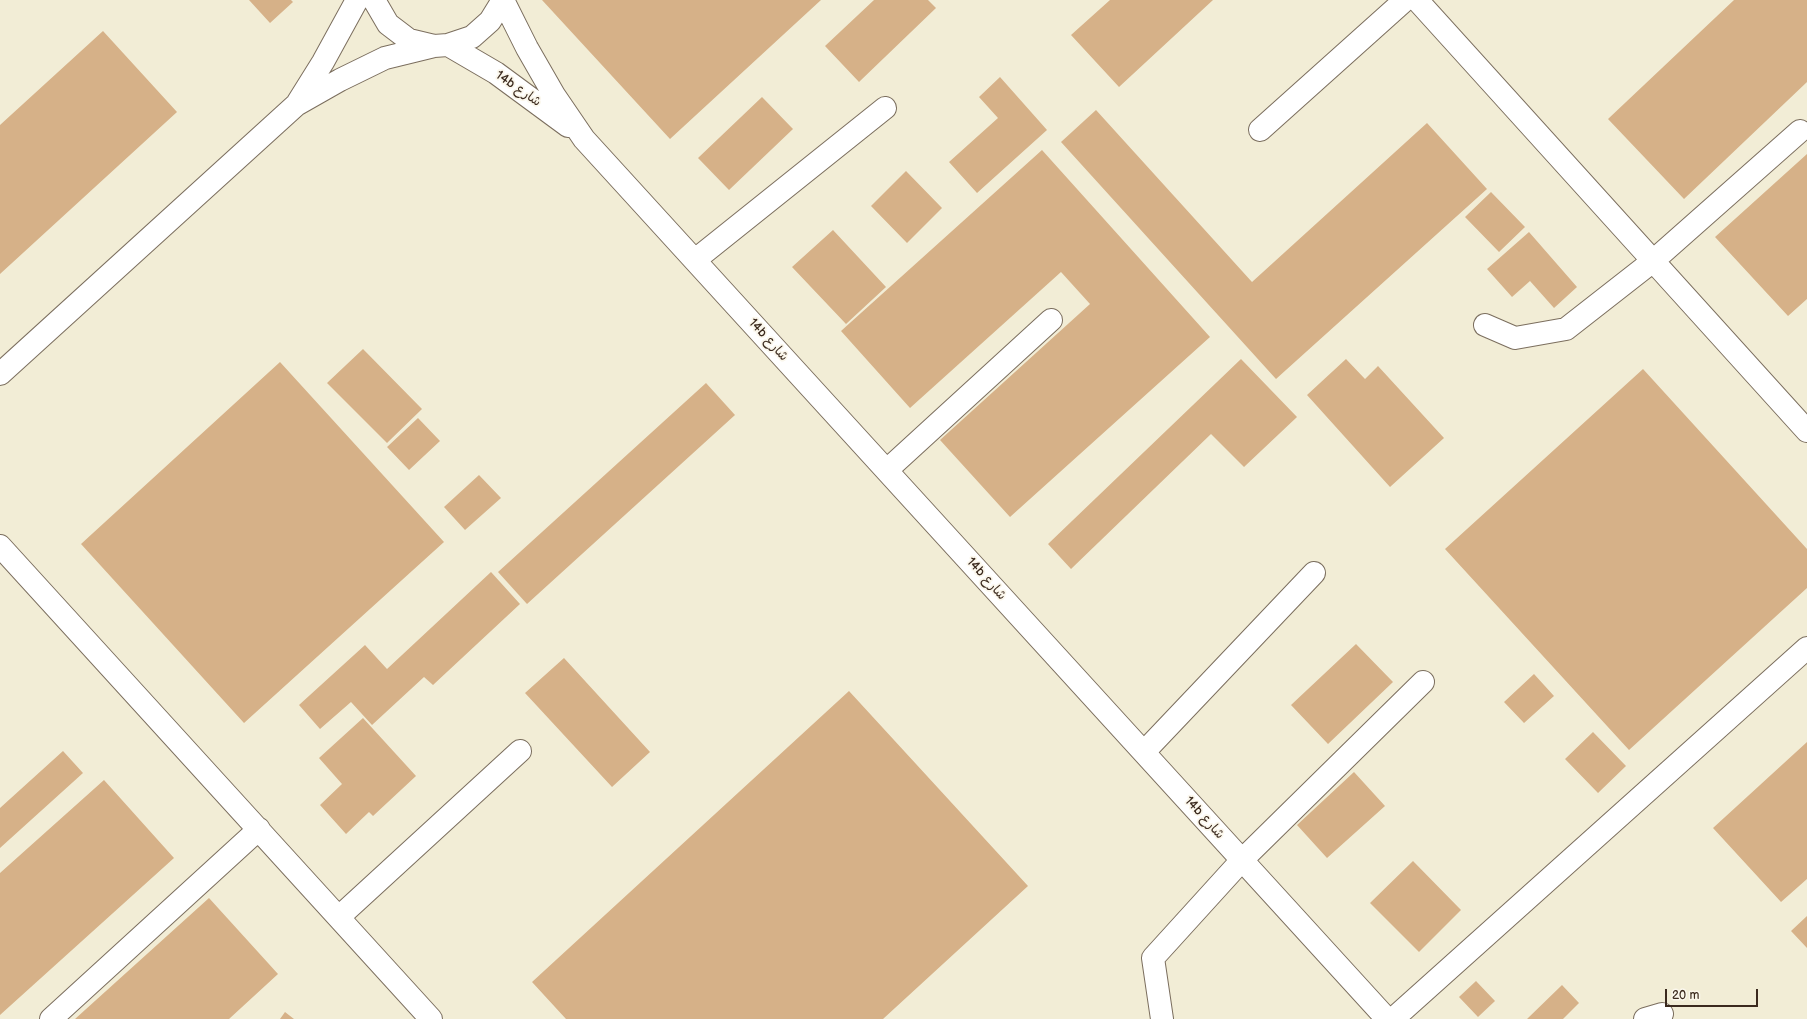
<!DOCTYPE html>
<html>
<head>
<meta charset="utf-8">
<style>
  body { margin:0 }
  #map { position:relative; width:1807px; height:1019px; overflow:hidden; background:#f2edd6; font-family:"Balsamiq Sans",sans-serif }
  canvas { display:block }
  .scale { position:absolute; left:1665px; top:989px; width:93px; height:18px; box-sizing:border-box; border:2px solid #3b2a1e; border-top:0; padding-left:5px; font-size:12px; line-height:14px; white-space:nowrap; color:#3b2a1e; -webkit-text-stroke:3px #fbf7ec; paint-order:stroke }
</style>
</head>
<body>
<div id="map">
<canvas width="1807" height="1019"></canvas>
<div class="scale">20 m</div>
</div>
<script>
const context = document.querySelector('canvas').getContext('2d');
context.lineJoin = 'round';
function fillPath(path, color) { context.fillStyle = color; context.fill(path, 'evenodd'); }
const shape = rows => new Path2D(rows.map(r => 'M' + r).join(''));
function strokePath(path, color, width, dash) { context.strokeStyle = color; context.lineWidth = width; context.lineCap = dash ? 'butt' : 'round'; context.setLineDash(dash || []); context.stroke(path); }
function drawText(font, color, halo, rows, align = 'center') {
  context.font = font + ' "Balsamiq Sans","Playpen Sans Arabic",sans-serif'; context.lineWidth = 3.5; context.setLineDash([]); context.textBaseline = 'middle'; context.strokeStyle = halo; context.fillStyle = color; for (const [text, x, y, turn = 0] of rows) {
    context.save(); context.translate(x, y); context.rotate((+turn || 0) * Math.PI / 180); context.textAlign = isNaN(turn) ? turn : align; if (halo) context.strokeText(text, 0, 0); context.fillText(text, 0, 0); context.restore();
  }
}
const building = shape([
  [249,0,291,0,293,2,270,23],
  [542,0,821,0,670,139],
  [874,0,928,0,936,8,859,82,825,46],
  [1110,0,1213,0,1119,87,1071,35],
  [1734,0,1807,0,1807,82,1684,199,1608,119],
  [103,31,177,112,0,274,0,125],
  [1000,77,1047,130,977,193,949,162,998,118,979,97],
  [762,97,793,129,729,190,698,158],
  [1096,110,1252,282,1427,123,1487,189,1276,379,1061,142],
  [1042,150,1210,337,1010,517,940,440,1090,304,1061,272,910,408,841,331],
  [1807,154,1807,299,1788,316,1715,237],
  [906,171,942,208,907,243,871,206],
  [1491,192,1525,227,1499,252,1465,217],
  [833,230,886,287,846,324,792,267],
  [1529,232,1577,287,1554,308,1530,281,1512,297,1487,269],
  [363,349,422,409,387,443,327,383],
  [1241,359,1297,417,1244,467,1211,434,1071,569,1048,544],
  [1346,359,1365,379,1378,366,1444,438,1390,487,1307,395],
  [280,362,444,542,244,723,81,544],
  [1643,369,1807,549,1807,588,1629,750,1445,549],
  [706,383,735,415,527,604,498,572],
  [418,418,440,441,409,470,387,447],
  [479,475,501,498,465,530,444,507],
  [491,572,520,604,433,685,424,677,372,725,351,702,320,729,299,705,365,645,387,669],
  [1356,644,1393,682,1328,744,1291,705],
  [564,658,650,752,612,787,525,693],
  [1534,674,1554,696,1524,723,1504,702],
  [849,691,1028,886,883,1019,566,1019,532,982],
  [363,718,416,776,373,816,369,812,346,834,320,805,342,784,319,758],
  [1593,732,1626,766,1598,793,1565,759],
  [1807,742,1807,879,1781,902,1713,828],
  [63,751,83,773,0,848,0,808],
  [1354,772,1385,806,1327,858,1297,825],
  [104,780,174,858,0,1015,0,873],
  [1413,861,1461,910,1419,952,1370,903],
  [209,898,278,974,229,1019,75,1019],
  [1807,916,1807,948,1791,931],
  [1476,981,1495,1001,1478,1017,1459,997],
  [1562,985,1579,1003,1563,1019,1527,1019],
  [285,1012,294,1019,280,1019]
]);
const minor = shape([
  [374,0,388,24,409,40,434,46,448,45,472,37,490,21,503,0],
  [503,0,527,48,554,95,584,139,1387,1019],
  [1417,0,1807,431],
  [448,45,496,73,568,126],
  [298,102,323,62,357,0],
  [1260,130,1405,0],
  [695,260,885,108],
  [1485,325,1515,338,1566,329,1653,261,1800,131],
  [0,374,296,105,340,80,385,58,434,46],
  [887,470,1051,320],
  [0,546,431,1019],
  [1144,752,1314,573],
  [339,917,520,751],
  [51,1019,259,829],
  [1162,1019,1153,958,1242,860,1423,682],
  [1393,1019,1807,648],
  [1645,1019,1662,1014]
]);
const streetNames = [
  ["14b شارع",518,89,35],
  ["14b شارع",768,340,48],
  ["14b شارع",986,579,48],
  ["14b شارع",1204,818,48]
];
fillPath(building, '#d6b188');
strokePath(minor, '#7b6e5e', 24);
strokePath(minor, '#fff', 22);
drawText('13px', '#3b2a1e', '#fbf7ec', streetNames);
</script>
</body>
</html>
